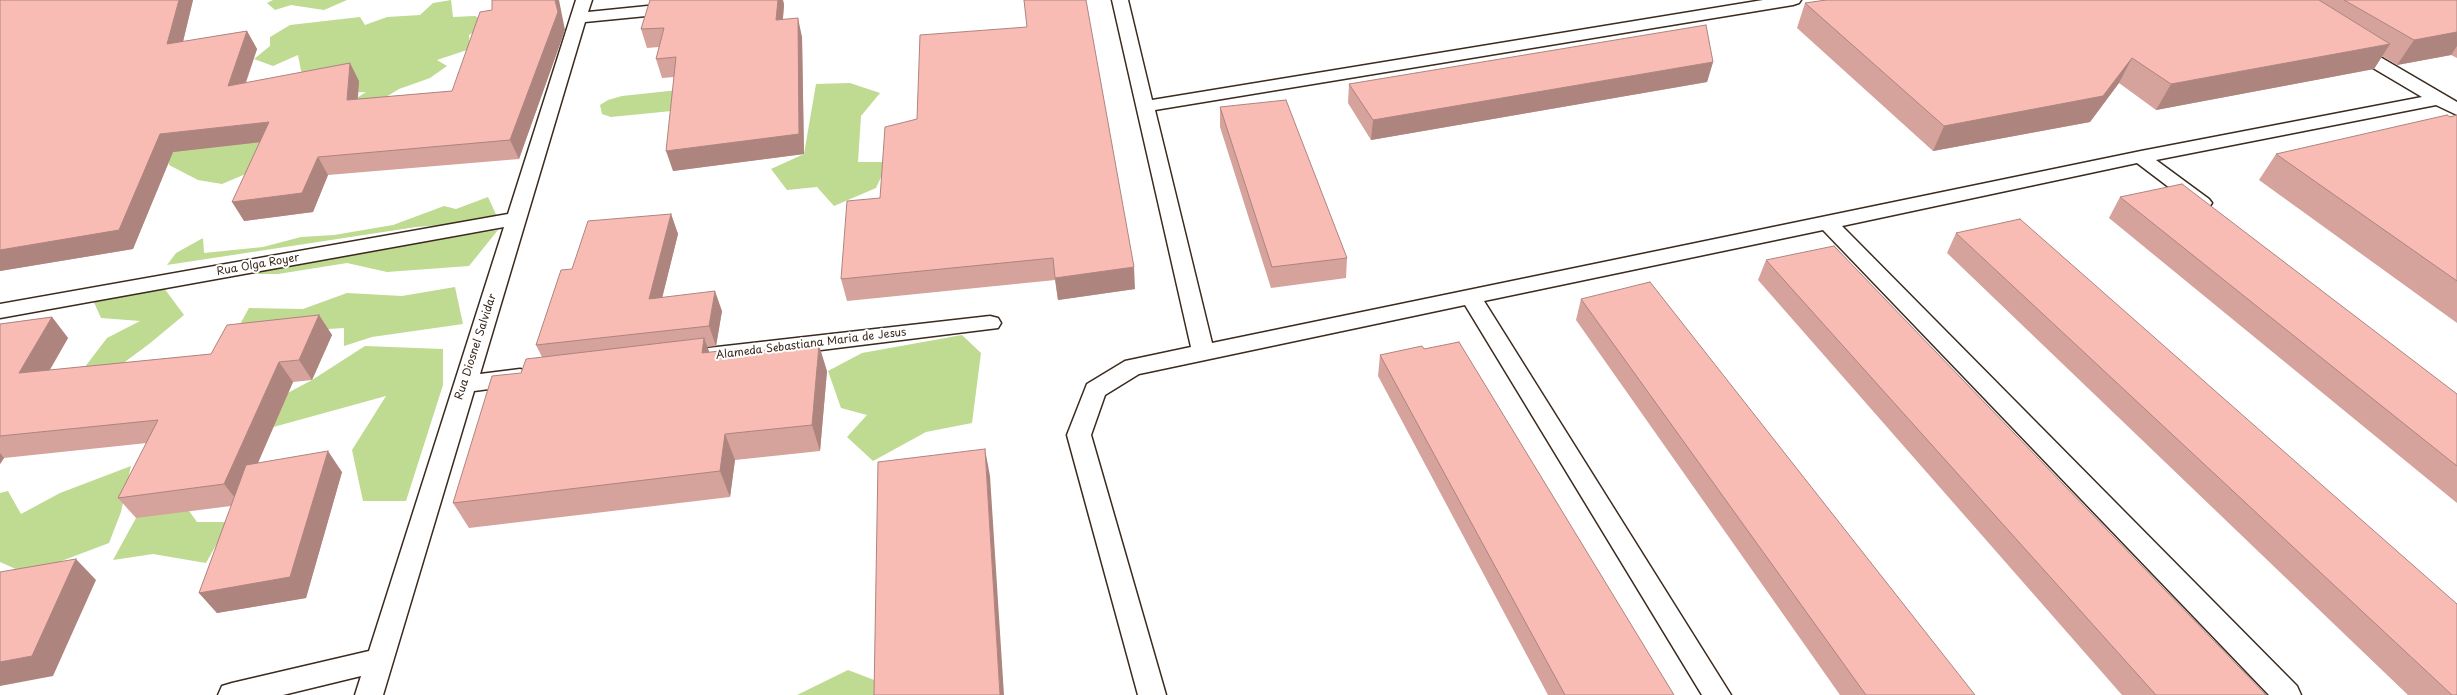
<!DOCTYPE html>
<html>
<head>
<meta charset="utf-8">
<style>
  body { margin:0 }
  canvas { display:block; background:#fff }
</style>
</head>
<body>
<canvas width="2457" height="695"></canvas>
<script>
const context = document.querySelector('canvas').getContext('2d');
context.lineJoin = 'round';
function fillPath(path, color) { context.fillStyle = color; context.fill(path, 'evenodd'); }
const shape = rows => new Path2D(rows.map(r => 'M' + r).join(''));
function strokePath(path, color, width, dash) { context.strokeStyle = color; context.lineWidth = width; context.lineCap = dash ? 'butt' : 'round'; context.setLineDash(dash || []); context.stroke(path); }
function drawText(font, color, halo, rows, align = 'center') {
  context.font = font + ' "Playpen Sans",sans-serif'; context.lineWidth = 4; context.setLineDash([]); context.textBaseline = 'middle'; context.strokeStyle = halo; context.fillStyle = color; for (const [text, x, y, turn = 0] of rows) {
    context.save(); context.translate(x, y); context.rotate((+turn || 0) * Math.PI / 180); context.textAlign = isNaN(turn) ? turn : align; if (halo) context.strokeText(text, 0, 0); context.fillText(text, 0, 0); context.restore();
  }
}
const green = shape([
  [273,0,347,0,324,10,291,5,275,10,267,3],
  [451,0,453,17,475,16,491,23,469,35,470,49,437,60,447,66,430,78,399,89,381,100,337,111,366,92,336,93,301,71,298,55,273,66,254,59,270,46,270,37,290,25,360,17,365,25,387,17,420,15,433,3],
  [850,83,880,93,861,116,858,162,888,162,876,188,834,206,817,187,787,190,771,169,804,154,816,84],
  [678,90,702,108,611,117,602,114,600,105,608,100,622,96],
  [252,134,266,150,255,170,222,184,198,180,169,165,170,145],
  [488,197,499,221,416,227,167,265,176,253,203,238,204,253,263,247,301,237,334,235,393,225,444,206,456,209],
  [498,230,469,266,387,272,347,263,278,274,229,274],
  [161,284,184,315,149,344,114,370,81,372,107,338,140,321,101,318,92,298],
  [455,287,463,324,372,337,344,346,344,328,234,335,249,308,303,309,347,293,402,296],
  [962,335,981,353,972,423,926,432,873,461,847,437,867,415,841,408,828,371,862,353],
  [365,346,443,349,443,385,406,501,363,501,352,450,386,396,208,445,267,404,312,380],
  [131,466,121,512,109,543,27,574,0,562,0,493,8,491,21,514,60,493],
  [179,497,197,522,229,522,206,563,153,554,113,560,136,518],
  [848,670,903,691,904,695,797,695]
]);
const minor = shape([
  [576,0,592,0,588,12,677,3,683,5,685,8,683,11,677,13,585,22,480,374,520,369,528,371,531,377,528,383,520,385,474,391,383,695,355,695,361,676,283,695,218,695,222,686,232,683,369,651,504,227,0,318,0,304,508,214,576,0],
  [1112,0,1128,0,1152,100,1763,0,1801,0,1799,3,1793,5,1155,110,1212,343,2141,151,2422,97,2346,52,2344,48,2346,44,2352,43,2358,44,2457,102,2457,115,2436,105,2156,160,2209,199,2212,203,2209,207,2202,209,2195,207,2137,163,1842,226,2297,686,2301,695,2269,695,1823,230,1484,301,1731,695,1702,695,1465,305,1139,374,1105,395,1091,435,1166,695,1138,695,1067,435,1087,384,1125,361,1191,347,1112,0],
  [990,316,998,318,1001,323,998,328,708,364,700,361,697,356,700,351,708,348,990,316]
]);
const wall = shape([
  [0,0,193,0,183,42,247,31,257,49,246,83,359,81,358,99,452,91,565,30,519,159,328,175,313,212,244,221,260,142,173,152,133,249,0,271],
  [650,0,783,0,784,5,783,19,802,37,804,154,673,171,674,77,662,78,656,59,659,47,647,48,641,29],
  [1826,0,2457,0,2457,58,2451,55,2397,65,2382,56,2374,69,2156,110,2119,83,2090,122,1933,151,1797,28,1805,3],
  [1027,27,1135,289,1058,300,1055,280,847,301,841,279,917,119],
  [1713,62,1707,82,1371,140,1348,103,1349,84],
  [1220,107,1347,258,1346,278,1271,288,1220,127],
  [2457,115,2457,323,2259,180,2276,154],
  [2120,197,2457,394,2457,503,2109,218],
  [671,214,678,234,662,297,722,311,716,346,707,347,709,352,738,353,827,371,820,451,735,460,730,497,469,528,453,503,521,373,542,357,536,345,572,269],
  [1956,233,2457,695,2408,695,1947,253],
  [1766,260,2266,695,2122,695,1758,280],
  [1581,299,1975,695,1840,695,1576,320],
  [319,315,332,335,312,380,293,382,258,463,342,472,306,598,217,613,199,593,231,506,136,518,118,498,147,443,4,458,0,464,0,324,52,317,68,338,50,370,211,354],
  [1380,355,1674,695,1548,695,1378,376]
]);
const shadedWall = shape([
  [179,0,193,0,178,62,167,44],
  [555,0,559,0,565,30,519,159,510,140],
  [778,0,783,0,784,5,781,39,776,20],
  [798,18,802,37,804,154,673,171,666,151],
  [247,31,257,49,238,104,228,86],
  [2457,32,2457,46,2451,55,2397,65,2414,40],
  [2390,44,2374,69,2156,110,2171,84],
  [2132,58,2119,83,2090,122,1933,151,1944,126],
  [1713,62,1707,82,1371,140,1373,120],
  [350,63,359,81,356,118,347,100],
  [269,122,280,140,173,152,133,249,0,271,0,250,160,134],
  [318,157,328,175,313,212,244,221,232,202],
  [671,214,678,234,657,319,649,299],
  [1134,267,1135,289,1058,300,1055,278],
  [715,291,722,311,716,346,709,326],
  [319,315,332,335,312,380,299,360],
  [52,317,68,338,36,393,19,373],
  [704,338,714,364,702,353],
  [819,345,827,371,820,451,812,425],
  [279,362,293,382,240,504,224,484],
  [725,434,735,460,730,497,720,471],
  [985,449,990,476,1004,695,1000,695],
  [328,451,342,472,306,598,217,613,199,593],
  [0,453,4,458,0,464],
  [76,559,96,580,53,676,0,686,0,662]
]);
const building = shape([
  [0,0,179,0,167,44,247,31,228,86,350,63,347,100,452,91,480,12,492,10,492,0,555,0,558,12,510,140,318,157,302,193,232,202,269,122,160,134,119,230,0,250,0,0],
  [650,0,778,0,776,20,798,18,799,134,666,151,676,57,656,59,664,28,641,29,650,0],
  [1024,0,1086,0,1134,267,1055,278,1053,258,841,279,847,201,880,198,885,127,917,119,920,35,1027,27,1024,0],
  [1826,0,2319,0,2390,44,2171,84,2132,58,2103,96,1944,126,1805,3,1826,0],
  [2344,0,2457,0,2457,32,2414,40,2344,0],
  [1706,25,1713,62,1373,120,1349,84,1706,25],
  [1286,100,1347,258,1272,267,1220,107,1286,100],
  [2447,115,2450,117,2457,115,2457,281,2276,154,2447,115],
  [2182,184,2457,394,2457,466,2120,197,2182,184],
  [671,214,649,299,715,291,709,326,536,345,561,270,572,269,588,221,671,214],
  [2020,219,2457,604,2457,695,2452,695,1956,233,2020,219],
  [1834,246,2266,695,2156,695,1766,260,1834,246],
  [1650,282,1975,695,1866,695,1581,299,1650,282],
  [319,315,299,360,279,362,224,484,118,498,158,420,0,436,0,324,52,317,19,373,211,354,227,325,319,315],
  [704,338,702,353,737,349,736,353,819,345,812,425,725,434,720,471,453,503,492,376,521,373,526,359,704,338],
  [1459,342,1674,695,1565,695,1380,355,1422,346,1424,349,1459,342],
  [985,449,1000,695,874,695,878,462,985,449],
  [328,451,290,577,199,593,246,465,328,451],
  [76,559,32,656,0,662,0,572,76,559]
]);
const streetNames = [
  ["Rua Olga Royer",258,265,-10],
  ["Alameda Sebastiana Maria de Jesus",811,344,-7],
  ["Rua Diosnel Salvidar",476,347,-72]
];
fillPath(green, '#bfda91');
strokePath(minor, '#3b2a1e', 3);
fillPath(minor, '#fff');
fillPath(wall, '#d5a29c');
fillPath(shadedWall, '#ae847f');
fillPath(building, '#f8bcb5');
strokePath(building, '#ae847f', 1);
drawText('11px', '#3b2a1e', '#fff', streetNames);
</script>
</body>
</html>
